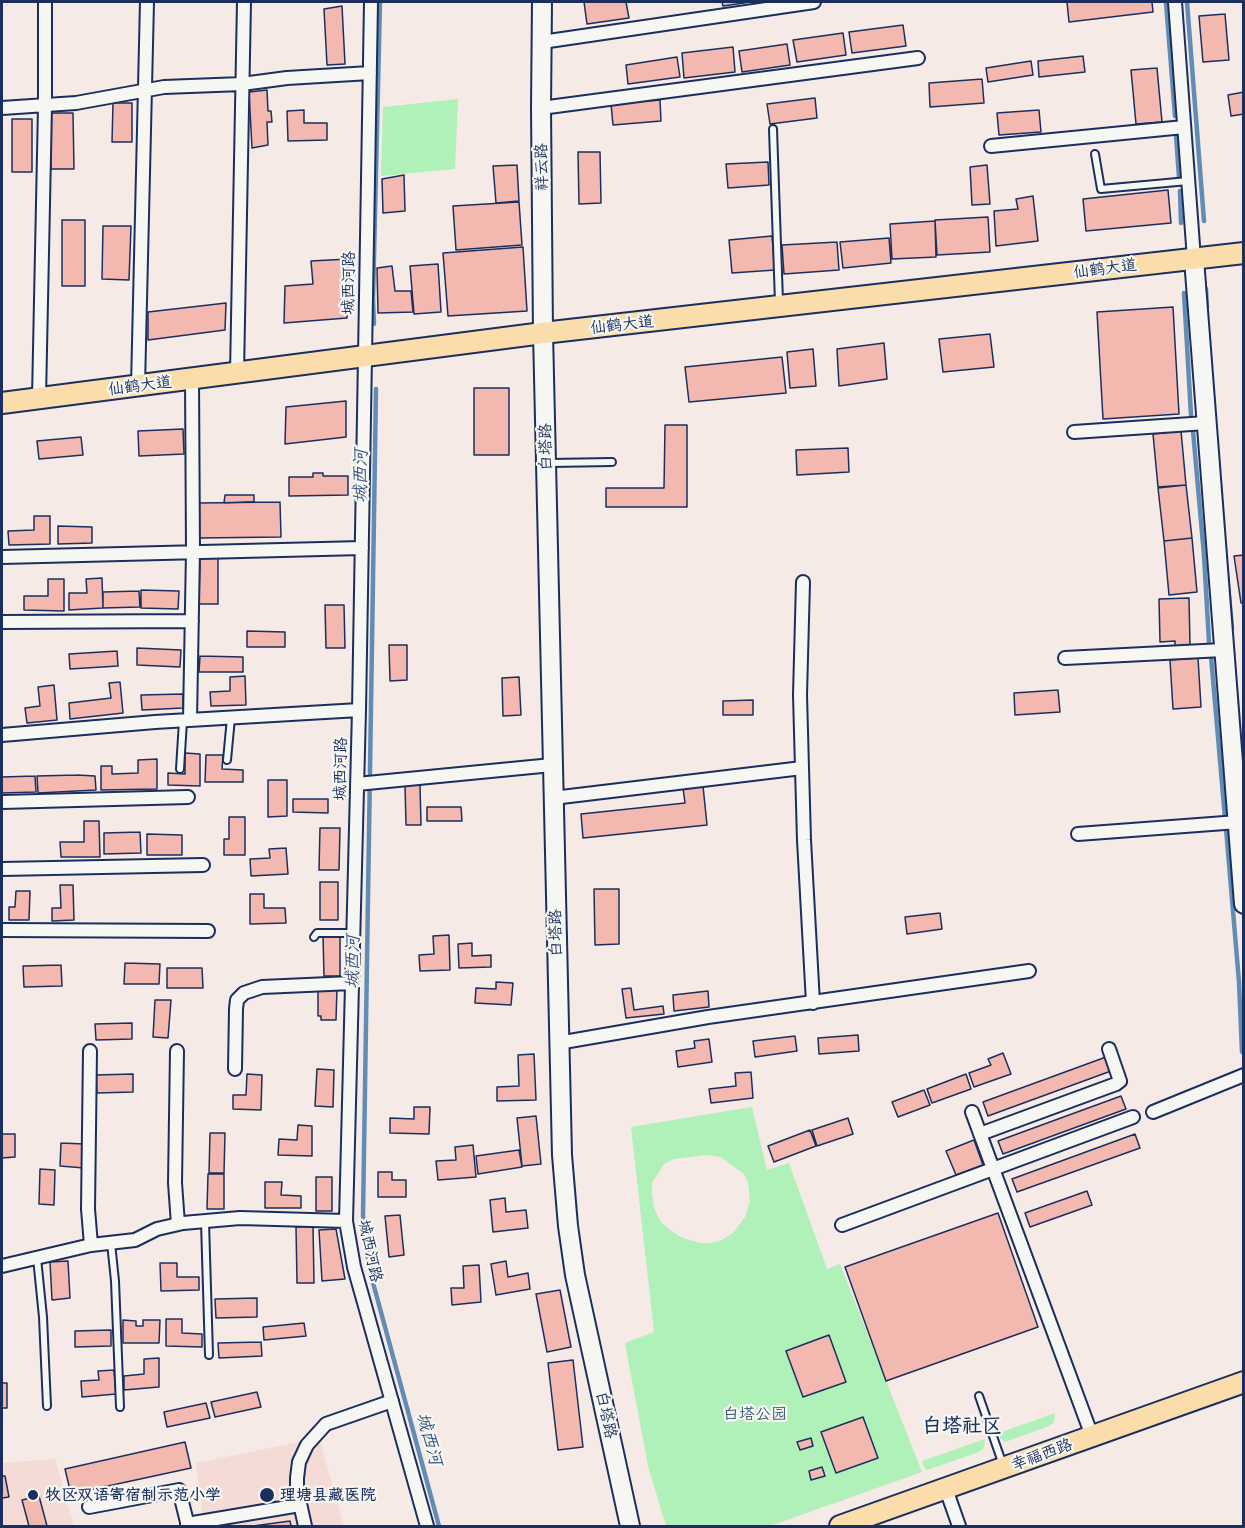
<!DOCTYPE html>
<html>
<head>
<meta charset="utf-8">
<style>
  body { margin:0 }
  #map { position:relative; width:1245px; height:1528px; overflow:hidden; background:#f5eae5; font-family:Delius,sans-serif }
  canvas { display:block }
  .frame { position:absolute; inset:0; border:3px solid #1b2f5e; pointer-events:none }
</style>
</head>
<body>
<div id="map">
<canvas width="1245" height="1528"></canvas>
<div class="frame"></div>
</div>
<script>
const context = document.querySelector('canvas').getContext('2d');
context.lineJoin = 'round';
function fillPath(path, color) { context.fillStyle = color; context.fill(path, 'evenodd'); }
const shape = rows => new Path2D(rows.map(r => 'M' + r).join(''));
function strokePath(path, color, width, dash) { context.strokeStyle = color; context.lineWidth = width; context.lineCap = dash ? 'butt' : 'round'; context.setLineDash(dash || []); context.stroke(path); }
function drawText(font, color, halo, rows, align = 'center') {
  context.font = font + ' Delius,"LXGW WenKai TC",sans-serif'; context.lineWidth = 4.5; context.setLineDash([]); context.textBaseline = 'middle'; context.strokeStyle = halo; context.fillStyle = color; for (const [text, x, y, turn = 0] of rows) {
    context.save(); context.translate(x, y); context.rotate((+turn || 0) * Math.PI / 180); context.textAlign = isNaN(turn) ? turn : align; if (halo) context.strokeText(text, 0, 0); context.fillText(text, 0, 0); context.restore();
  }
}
const built = shape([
  [319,1438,344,1526,204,1526,196,1463],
  [55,1459,74,1526,2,1526,2,1463]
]);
const green = shape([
  [458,99,455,169,381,176,383,107],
  [752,1107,767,1170,789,1163,827,1269,840,1264,922,1472,770,1526,666,1526,648,1466,625,1343,654,1332,631,1127],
  [706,1155,721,1157,744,1174,748,1183,750,1201,745,1217,734,1232,722,1240,710,1243,700,1243,683,1238,671,1231,661,1222,654,1208,652,1193,652,1183,664,1164,674,1159],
  [1055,1413,1054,1422,1049,1426,1005,1442,1000,1438,999,1433],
  [985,1439,984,1448,979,1452,927,1470,925,1469,922,1461]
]);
const stream = shape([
  [1166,2,1175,116],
  [1187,2,1204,221],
  [1176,135,1179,177],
  [1180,191,1181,223],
  [1206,289,1207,308],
  [1184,293,1191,415],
  [374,324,373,299,380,2],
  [376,389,363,1215,365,1242,372,1279,439,1526],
  [1193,431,1204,555,1209,642],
  [1227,574,1232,628],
  [1211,656,1225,818],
  [1240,738,1244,775],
  [1226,828,1239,982,1242,1052]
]);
const building = shape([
  [584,2,626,2,629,18,587,24,584,2],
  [722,2,751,2,723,6,722,2],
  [1067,2,1152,2,1153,12,1069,22,1067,2],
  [342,6,345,64,327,65,324,9,342,6],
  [1225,14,1229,60,1203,62,1199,16,1225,14],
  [903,25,906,46,852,53,849,32,903,25],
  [843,33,846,55,797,62,793,40,843,33],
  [787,44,790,65,742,72,739,51,787,44],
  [733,47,735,72,684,78,682,53,733,47],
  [1083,56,1085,72,1039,77,1038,61,1083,56],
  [677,57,680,77,628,84,626,65,677,57],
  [1031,61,1033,75,988,82,986,68,1031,61],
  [1157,68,1162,122,1136,124,1131,70,1157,68],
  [982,79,984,103,930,107,929,83,982,79],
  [267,90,268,111,271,111,272,122,267,122,268,145,252,148,249,92,267,90],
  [1244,92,1244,114,1231,116,1228,95,1244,92],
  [815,98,817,118,770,124,767,104,815,98],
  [660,100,661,121,613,125,611,104,660,100],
  [113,103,132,103,132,142,112,142,113,103],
  [304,110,304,123,327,123,327,140,288,141,287,111,304,110],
  [1039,110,1041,132,999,135,997,113,1039,110],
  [50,113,73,113,74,169,51,169,50,113],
  [12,119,32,119,32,172,12,172,12,119],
  [578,152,600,152,601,203,579,204,578,152],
  [768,162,769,185,728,188,726,164,768,162],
  [517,165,519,201,496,203,493,166,517,165],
  [987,165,990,204,972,205,970,167,987,165],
  [404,175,405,211,383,213,382,179,404,175],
  [1168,190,1171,223,1086,231,1083,199,1168,190],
  [1033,196,1038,241,996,246,994,211,1018,209,1016,199,1033,196],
  [519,202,522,245,456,250,453,206,519,202],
  [988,217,990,252,937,255,935,220,988,217],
  [62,220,85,220,85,286,62,286,62,220],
  [935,221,936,257,892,259,890,224,935,221],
  [103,226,131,226,129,280,102,279,103,226],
  [772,236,775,270,732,273,729,240,772,236],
  [889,238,891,263,843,268,840,242,889,238],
  [837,242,839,270,784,274,782,245,837,242],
  [523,247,527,311,448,316,443,253,523,247],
  [348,259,347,318,284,323,285,286,313,284,311,261,348,259],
  [438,264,441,312,414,314,410,266,438,264],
  [392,266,395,291,411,291,413,312,378,313,377,268,392,266],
  [226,303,225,330,148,340,148,312,226,303],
  [1173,307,1179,414,1103,419,1097,312,1173,307],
  [990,334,994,367,943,372,939,339,990,334],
  [884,343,887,379,839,386,837,349,884,343],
  [813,349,816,386,790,388,787,352,813,349],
  [782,357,786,393,689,402,685,367,782,357],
  [474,388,509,388,509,455,474,455,474,388],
  [346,401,346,437,285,444,286,407,346,401],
  [665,425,687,425,687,507,606,507,606,488,664,488,665,425],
  [183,429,184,454,139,456,138,431,183,429],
  [1181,431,1186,485,1158,487,1153,434,1181,431],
  [81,437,83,455,39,459,37,441,81,437],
  [848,448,849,472,797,475,796,450,848,448],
  [313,473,323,473,323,476,348,476,348,495,289,496,289,477,313,477,313,473],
  [1186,485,1192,538,1164,541,1158,488,1186,485],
  [225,495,254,495,254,502,224,503,225,495],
  [280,502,281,537,198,538,198,503,280,502],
  [34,516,50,516,50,544,9,545,8,531,34,530,34,516],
  [58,526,92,527,92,543,58,544,58,526],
  [1192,538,1197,592,1169,595,1164,541,1192,538],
  [1244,555,1244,603,1241,603,1234,556,1244,555],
  [200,558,218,558,218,604,199,604,200,558],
  [102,578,103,608,69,610,69,593,87,593,86,579,102,578],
  [48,579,64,579,64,611,24,610,24,596,48,596,48,579],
  [141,590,179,591,178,609,141,608,141,590],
  [139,591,140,607,103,608,103,592,139,591],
  [1189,598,1190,645,1175,646,1175,641,1160,642,1159,599,1189,598],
  [325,605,344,605,345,648,326,648,325,605],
  [247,631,285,632,285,647,247,647,247,631],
  [389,645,407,645,407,680,390,681,389,645],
  [137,648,181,650,180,667,137,665,137,648],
  [117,651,118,666,70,669,69,654,117,651],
  [200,656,243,657,243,672,199,672,200,656],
  [1198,658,1201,707,1173,709,1170,660,1198,658],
  [245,676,246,705,211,706,210,692,230,691,230,677,245,676],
  [519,677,521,715,503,716,502,678,519,677],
  [120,682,123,713,70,719,69,703,111,698,109,683,120,682],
  [54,685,57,720,27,723,25,708,40,706,38,687,54,685],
  [1058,690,1060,712,1015,715,1014,693,1058,690],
  [183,694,183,708,142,710,141,695,183,694],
  [753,700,753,715,723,715,723,701,753,700],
  [185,753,200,754,200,786,168,785,168,773,185,774,185,753],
  [206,755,223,755,222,769,243,770,243,782,205,782,206,755],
  [157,759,157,789,101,790,101,766,112,766,112,774,138,773,138,760,157,759],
  [77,775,95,776,96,790,38,793,37,776,77,775],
  [35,776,36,792,2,793,2,777,35,776],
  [268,780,287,780,287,816,268,817,268,780],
  [405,785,420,785,421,825,406,825,405,785],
  [703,786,707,825,583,838,581,814,685,803,683,788,703,786],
  [293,799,328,799,328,813,293,812,293,799],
  [427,807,461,807,462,821,427,821,427,807],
  [229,817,245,817,245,855,224,855,224,839,229,839,229,817],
  [84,821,99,821,100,857,61,857,60,842,84,842,84,821],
  [320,828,340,828,339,870,319,870,320,828],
  [140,832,141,853,104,854,104,833,140,832],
  [147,834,182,835,182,855,147,855,147,834],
  [286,848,288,874,251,876,250,859,270,858,269,849,286,848],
  [320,882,338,882,338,920,320,920,320,882],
  [60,885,73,885,74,920,52,921,52,908,61,908,60,885],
  [594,889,619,889,619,944,595,945,594,889],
  [16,891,30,891,29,920,9,920,9,907,15,907,16,891],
  [250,894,264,894,264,908,285,908,286,923,250,924,250,894],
  [940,913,942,929,907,934,905,917,940,913],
  [449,935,450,970,420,971,419,955,434,954,433,936,449,935],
  [323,936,340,936,340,976,324,976,323,936],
  [472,943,472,956,491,955,491,967,459,968,458,944,472,943],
  [125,963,160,964,159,984,124,984,125,963],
  [61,965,62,986,24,987,23,966,61,965],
  [167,968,202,968,203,988,167,988,167,968],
  [496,982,513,983,511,1005,475,1003,476,988,496,989,496,982],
  [318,988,337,988,336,1020,321,1020,321,1016,318,1016,318,988],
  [631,988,634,1010,663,1006,664,1014,626,1018,622,989,631,988],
  [708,991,709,1007,674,1011,673,995,708,991],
  [155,1000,171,1000,168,1038,153,1037,155,1000],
  [132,1023,132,1039,96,1040,95,1024,132,1023],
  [858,1035,859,1051,819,1054,818,1038,858,1035],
  [795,1036,797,1051,755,1057,753,1041,795,1036],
  [709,1039,712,1062,678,1067,676,1051,695,1048,694,1041,709,1039],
  [1003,1053,1011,1074,974,1087,969,1073,991,1065,988,1059,1003,1053],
  [534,1054,536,1100,497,1101,497,1087,519,1086,518,1055,534,1054],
  [1106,1057,1111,1071,988,1116,983,1102,1106,1057],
  [317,1069,334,1070,333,1107,315,1106,317,1069],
  [751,1072,753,1098,711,1103,709,1089,736,1086,735,1073,751,1072],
  [133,1074,133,1092,97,1093,96,1075,133,1074],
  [247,1074,262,1075,261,1110,233,1109,233,1095,246,1095,247,1074],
  [966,1074,971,1089,932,1103,927,1089,966,1074],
  [924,1090,930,1105,898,1117,892,1102,924,1090],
  [1121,1096,1126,1109,1003,1154,998,1141,1121,1096],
  [414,1107,430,1107,429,1134,390,1133,390,1118,414,1119,414,1107],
  [536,1116,541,1164,522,1166,517,1118,536,1116],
  [848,1118,853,1134,817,1146,812,1130,848,1118],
  [298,1125,312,1126,312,1156,278,1155,279,1139,297,1140,298,1125],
  [810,1130,816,1146,774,1162,768,1146,810,1130],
  [210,1133,225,1133,224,1173,209,1173,210,1133],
  [2,1134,15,1134,15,1157,2,1158,2,1134],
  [1135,1134,1140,1148,1017,1192,1012,1179,1135,1134],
  [974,1140,983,1165,956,1175,946,1151,974,1140],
  [61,1143,85,1144,84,1168,60,1166,61,1143],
  [473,1145,476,1177,438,1180,436,1161,456,1160,455,1147,473,1145],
  [519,1150,522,1167,478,1174,476,1156,519,1150],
  [40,1169,55,1170,54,1205,39,1204,40,1169],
  [378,1172,392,1172,392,1180,406,1180,406,1197,378,1197,378,1172],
  [208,1174,224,1174,224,1209,207,1209,208,1174],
  [316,1177,332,1177,332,1211,316,1211,316,1177],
  [265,1182,282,1182,281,1195,301,1196,301,1208,265,1208,265,1182],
  [1087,1191,1092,1205,1030,1227,1025,1213,1087,1191],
  [505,1198,506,1212,526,1210,528,1228,493,1232,490,1200,505,1198],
  [998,1213,1038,1327,886,1381,845,1267,998,1213],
  [400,1215,404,1255,389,1257,385,1216,400,1215],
  [313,1226,314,1283,297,1283,296,1227,313,1226],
  [336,1229,345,1279,322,1281,319,1230,336,1229],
  [68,1261,70,1298,52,1300,50,1262,68,1261],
  [506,1261,508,1277,528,1273,530,1289,496,1295,491,1264,506,1261],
  [160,1263,177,1263,177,1277,199,1277,199,1290,161,1291,160,1263],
  [479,1265,481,1302,452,1305,451,1288,464,1288,463,1266,479,1265],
  [560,1290,571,1347,547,1352,536,1294,560,1290],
  [257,1298,257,1317,216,1318,215,1299,257,1298],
  [166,1319,182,1319,182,1333,202,1334,202,1347,166,1346,166,1319],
  [123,1320,136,1321,136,1326,143,1326,143,1320,160,1320,159,1343,123,1343,123,1320],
  [304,1323,306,1336,264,1340,263,1327,304,1323],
  [111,1330,111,1346,75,1347,75,1331,111,1330],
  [829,1335,846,1382,803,1397,786,1351,829,1335],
  [261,1342,262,1356,219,1358,218,1343,261,1342],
  [159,1358,159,1387,124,1390,124,1376,144,1374,144,1359,159,1358],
  [573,1360,583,1447,558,1450,548,1363,573,1360],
  [114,1370,116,1394,82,1397,81,1381,99,1380,98,1371,114,1370],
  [2,1383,7,1383,7,1408,2,1408,2,1383],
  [257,1392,261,1407,215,1417,211,1402,257,1392],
  [206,1403,210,1418,167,1427,164,1412,206,1403],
  [863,1417,878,1458,836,1473,821,1432,863,1417],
  [811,1438,813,1446,800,1450,797,1442,811,1438],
  [185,1442,191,1468,71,1494,65,1469,185,1442],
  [822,1467,825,1476,811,1480,809,1471,822,1467],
  [2,1476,5,1476,9,1497,2,1498,2,1476],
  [39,1496,47,1526,29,1526,22,1500,39,1496],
  [290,1521,291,1526,253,1526,290,1521]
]);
const lane = shape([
  [773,129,779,302],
  [1095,154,1101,189,1188,181],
  [550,463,612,462],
  [227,760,231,718],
  [180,769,183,721],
  [314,937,317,933,353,933],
  [205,1222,209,1355],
  [111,1243,115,1281,120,1407],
  [37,1258,43,1317,47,1406],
  [979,1396,1003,1465]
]);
const street = shape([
  [371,2,359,710,346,1221,354,1267,427,1526],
  [1175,2,1194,259],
  [542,42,814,2],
  [2,108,76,103,164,87,242,84,287,78,370,73],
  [541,108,918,58],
  [991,146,1184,127],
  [237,373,244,2],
  [138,386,147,2],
  [39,398,45,106,45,2],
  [1074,432,1206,423],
  [2,557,362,548],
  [803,582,800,695,802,768,804,840,813,1003],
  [2,622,192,621],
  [1065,658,1223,650],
  [190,720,193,551,192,379],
  [2,735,155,722,359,710],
  [357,784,552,765],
  [553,798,802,768],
  [2,802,188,797],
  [1078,834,1238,822],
  [2,869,203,865],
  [2,930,208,931],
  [558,1043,708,1017,1029,971],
  [90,1051,88,1209,91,1245],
  [177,1051,175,1183,178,1224],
  [235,1069,236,1009,237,1000,244,993,262,987,352,983],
  [972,1112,1092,1436],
  [1153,1112,1244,1075],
  [980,1134,1116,1084,1120,1081,1109,1049],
  [842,1225,1133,1117],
  [2,1266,91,1245,135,1240,157,1229,183,1223,240,1218,346,1221],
  [946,1489,959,1526],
  [89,1507,179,1490,188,1526],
  [187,1524,300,1505],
  [305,1526,297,1490,297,1478,299,1462,307,1445,326,1424,392,1401]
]);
const secondary = shape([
  [542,2,541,108,543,333,562,1155,568,1226,575,1275,630,1526],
  [1194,259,1244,904]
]);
const primary = shape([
  [2,403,543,333,1244,253],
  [840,1526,1244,1382]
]);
const markers = [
  [33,1495,6,"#1b2f5e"],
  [267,1495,8,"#1b2f5e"]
];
const streetNames = [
  ["祥云路",542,167,-91],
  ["仙鹤大道",1105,269,-7],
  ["城西河路",349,283,-89],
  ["仙鹤大道",622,325,-6],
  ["仙鹤大道",140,386,-7],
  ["白塔路",546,447,-91],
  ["城西河路",341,769,-89],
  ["白塔路",556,933,-91],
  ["城西河路",370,1251,78],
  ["白塔路",606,1415,78],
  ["幸福西路",1042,1455,-20]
];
const parkNames = [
  ["白塔公园",755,1414]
];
const poiNames = [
  ["牧区双语寄宿制示范小学",45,1495],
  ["理塘县藏医院",280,1495]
];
const waterNames = [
  ["城西河",361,476,-89],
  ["城西河",353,962,-89],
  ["城西河",429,1439,75]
];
const quarterNames = [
  ["白塔社区",962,1426]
];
fillPath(built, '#f4dbd5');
fillPath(green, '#aff1b9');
strokePath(stream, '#618db5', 4.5);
fillPath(building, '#f3b8b0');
strokePath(building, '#1b2f5e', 1.5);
strokePath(lane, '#1b2f5e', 10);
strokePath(street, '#1b2f5e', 16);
strokePath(secondary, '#1b2f5e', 22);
strokePath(primary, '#1b2f5e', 24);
strokePath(lane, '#f6f6f2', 6);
strokePath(street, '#f6f6f2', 12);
strokePath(secondary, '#f6f6f2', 18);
strokePath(primary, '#fbddab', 20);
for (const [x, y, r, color] of markers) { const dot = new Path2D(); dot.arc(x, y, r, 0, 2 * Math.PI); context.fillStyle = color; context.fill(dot); strokePath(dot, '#f6f6f2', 2); }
drawText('16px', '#1b2f5e', '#f6f6f2', streetNames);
drawText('16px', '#395670', '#f6f6f2', parkNames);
drawText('bold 16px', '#1b2f5e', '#f6f6f2', poiNames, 'left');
drawText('italic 18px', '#385682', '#f6f6f2', waterNames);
drawText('bold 20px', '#1b2f5e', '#f6f6f2', quarterNames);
</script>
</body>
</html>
